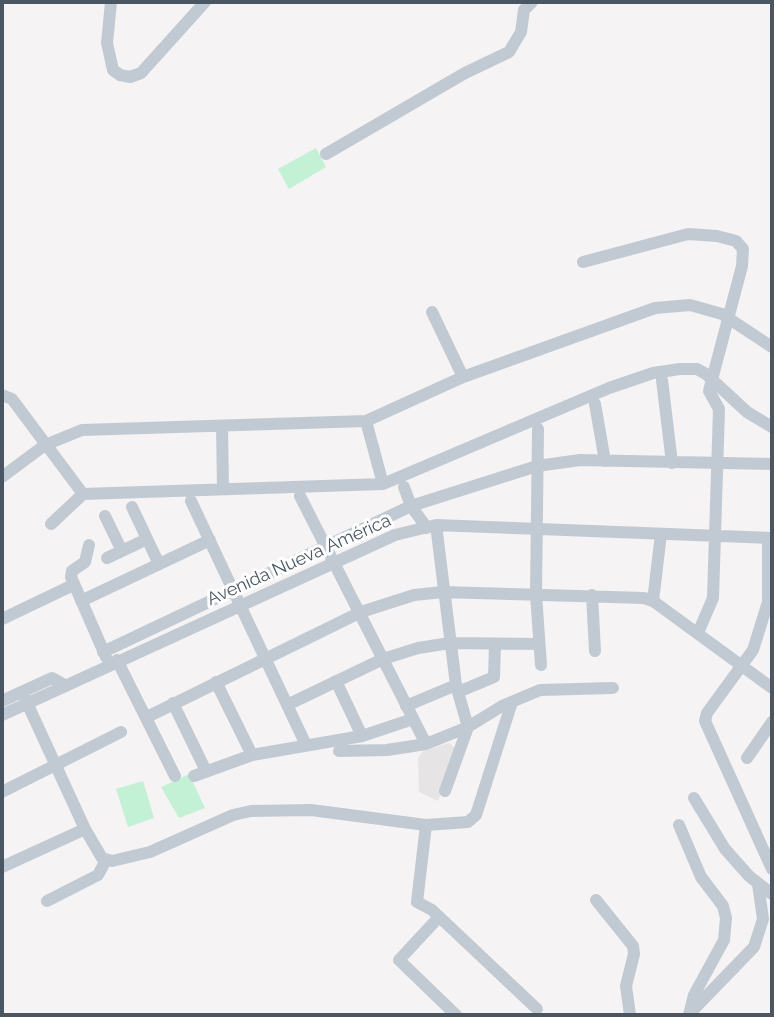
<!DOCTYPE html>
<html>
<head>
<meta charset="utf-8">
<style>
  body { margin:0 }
  #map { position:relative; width:774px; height:1017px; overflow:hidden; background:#f5f3f3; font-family:Raleway,sans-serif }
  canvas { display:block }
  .frame { position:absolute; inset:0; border:4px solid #4a5661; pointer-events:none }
</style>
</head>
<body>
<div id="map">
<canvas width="774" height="1017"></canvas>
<div class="frame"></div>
</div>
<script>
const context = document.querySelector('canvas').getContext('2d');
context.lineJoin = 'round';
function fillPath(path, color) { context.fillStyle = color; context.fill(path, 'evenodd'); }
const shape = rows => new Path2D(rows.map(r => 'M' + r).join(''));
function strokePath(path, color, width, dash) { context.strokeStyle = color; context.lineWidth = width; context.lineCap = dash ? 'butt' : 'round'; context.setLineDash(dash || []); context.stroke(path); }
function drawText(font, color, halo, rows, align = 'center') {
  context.font = font + ' Raleway,sans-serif'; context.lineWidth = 6; context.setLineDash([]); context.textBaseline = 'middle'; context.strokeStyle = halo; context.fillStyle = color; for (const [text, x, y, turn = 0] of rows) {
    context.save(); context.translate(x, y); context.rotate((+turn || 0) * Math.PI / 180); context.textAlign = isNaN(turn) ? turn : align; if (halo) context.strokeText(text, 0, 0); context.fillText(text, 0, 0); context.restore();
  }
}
const education = shape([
  [449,743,457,749,438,801,419,792,418,758,423,751]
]);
const green = shape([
  [316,148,326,167,289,189,278,169],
  [189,774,205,808,179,818,161,787],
  [143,781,154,818,128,827,116,789]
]);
const minor = shape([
  [111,2,107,43,113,70,120,75,130,77,141,73,205,2],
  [326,154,465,73,509,52,521,32,524,10,532,2],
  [583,262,688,234,717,236,736,241,743,249,742,266,709,391,719,409,713,598,698,633],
  [432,312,463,377],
  [662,380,672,463],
  [2,395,12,399,83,494],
  [595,404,605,461],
  [366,421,383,484],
  [222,426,223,489],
  [538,429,536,595,541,665],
  [2,477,45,445,82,430,366,421,463,377,655,308,690,305,722,314,772,347],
  [404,487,411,506,427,528],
  [300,496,426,744],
  [191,501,306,745],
  [132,507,159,564],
  [105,516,122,551],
  [51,524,83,494,383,484,609,388,653,373,680,369,697,369,706,374,747,412,772,427],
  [436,525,456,685,468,727,445,791],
  [768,538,768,602,753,650,707,713,705,721,772,869],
  [89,545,85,562,72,571,71,577,106,657],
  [107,558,147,539],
  [592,595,595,651],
  [81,601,210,540],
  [653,601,661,534],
  [2,619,69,587],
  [103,652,411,506,537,466,580,460,772,464],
  [117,660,175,776],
  [336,681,362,736],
  [216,682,252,755],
  [22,692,85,829,102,858,112,861,150,852,233,815,251,811,311,810,426,825,468,822,476,815,512,702],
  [458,692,494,677,495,644],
  [2,701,52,678,63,684],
  [173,703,206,771],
  [287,705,383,659,418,648,450,643,539,644],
  [406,706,456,685],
  [2,715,395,535,436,525,772,538],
  [147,717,361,612,414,595,443,592,644,598,653,601,772,688],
  [339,751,387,750,426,744,468,727,502,706,540,690,613,688],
  [747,758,772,722],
  [194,776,252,755,362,736,413,719],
  [2,792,121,732],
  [694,798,725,849,749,876,772,894],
  [426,825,417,902,432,910,537,1009],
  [679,825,701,877,723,906,726,918,724,940,694,995,689,1015],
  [2,867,85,829],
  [596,900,633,946,634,954,626,986,630,1015],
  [47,901,98,875,106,860],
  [439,917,399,960,456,1015],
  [692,1011,754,947,763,919,758,884]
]);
const streetNames = [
  ["Avenida Nueva América",299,560,-24]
];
fillPath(education, '#e6e4e5');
fillPath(green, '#c3f1d5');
strokePath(minor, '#c1cad2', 12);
drawText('18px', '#4a5661', '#fff', streetNames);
</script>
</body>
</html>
